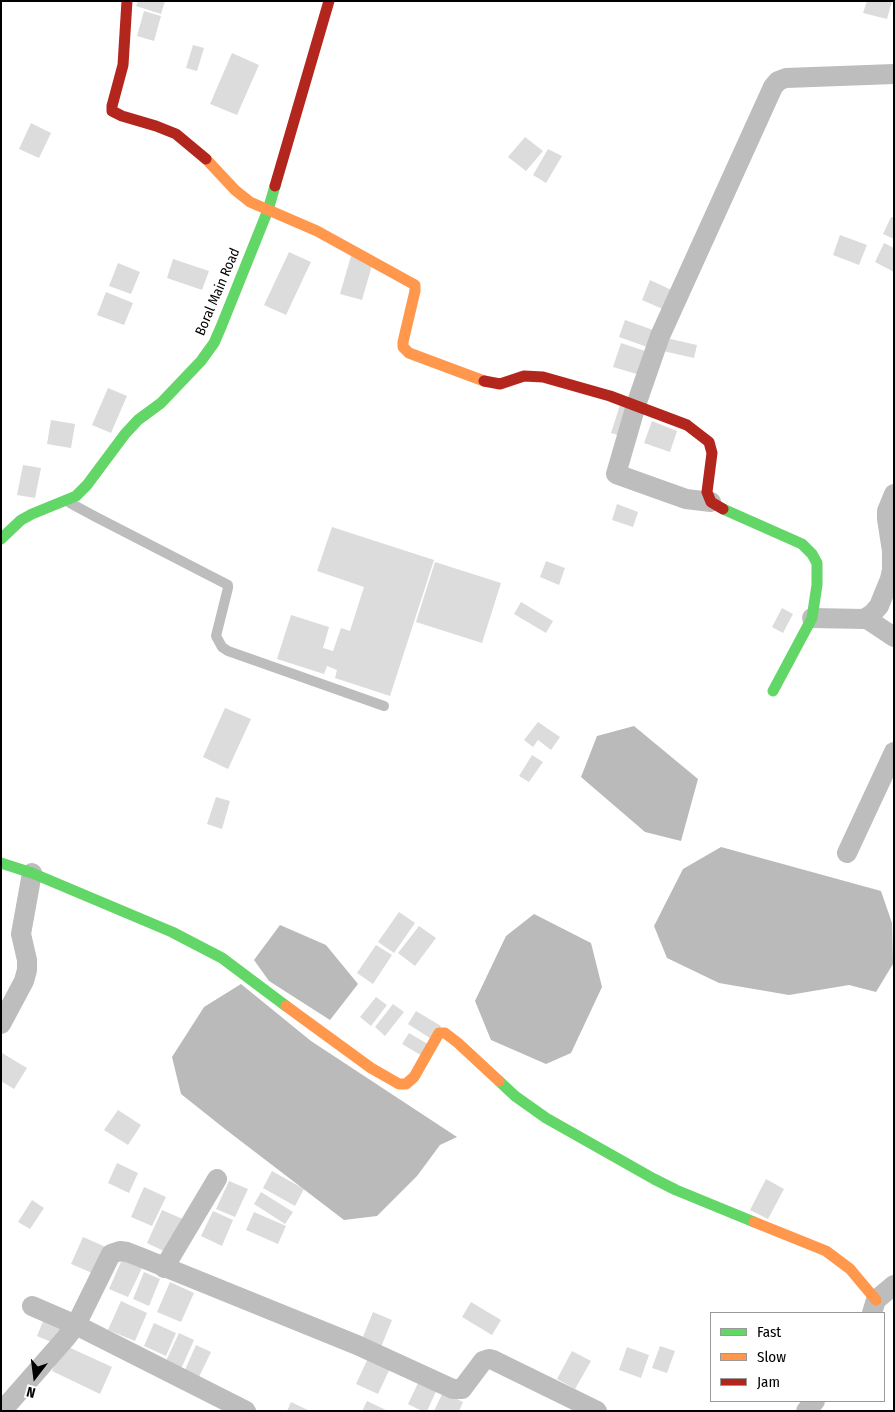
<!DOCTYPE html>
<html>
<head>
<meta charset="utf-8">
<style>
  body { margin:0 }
  #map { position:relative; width:895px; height:1412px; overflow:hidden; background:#fff; font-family:"Fira Sans Condensed",sans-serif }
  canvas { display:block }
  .frame { position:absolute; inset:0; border:2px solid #000; pointer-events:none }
  .legend { position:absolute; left:710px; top:1312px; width:175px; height:90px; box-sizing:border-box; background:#fff; border:1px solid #999; margin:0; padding:6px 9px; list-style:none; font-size:15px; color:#000 }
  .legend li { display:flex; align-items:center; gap:10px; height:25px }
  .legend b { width:25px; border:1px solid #999 }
  .north { position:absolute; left:10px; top:1352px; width:50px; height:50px; -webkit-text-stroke:4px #fff; paint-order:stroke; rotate:195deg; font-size:14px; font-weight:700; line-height:20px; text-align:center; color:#000 }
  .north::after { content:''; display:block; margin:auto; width:18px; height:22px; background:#000; clip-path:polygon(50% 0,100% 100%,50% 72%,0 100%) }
</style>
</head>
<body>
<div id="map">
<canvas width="895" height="1412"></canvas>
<div class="frame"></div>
<ul class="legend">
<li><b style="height:6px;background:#63d668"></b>Fast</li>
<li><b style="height:6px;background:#ff974d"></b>Slow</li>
<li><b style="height:6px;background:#b3261e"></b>Jam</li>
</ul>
<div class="north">N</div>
</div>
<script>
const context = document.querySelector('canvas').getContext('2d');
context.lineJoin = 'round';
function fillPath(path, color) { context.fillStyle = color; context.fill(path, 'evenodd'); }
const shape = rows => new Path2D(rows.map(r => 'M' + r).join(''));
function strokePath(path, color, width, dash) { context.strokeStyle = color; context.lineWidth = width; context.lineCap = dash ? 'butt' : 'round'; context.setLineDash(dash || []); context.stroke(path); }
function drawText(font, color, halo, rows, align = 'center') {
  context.font = font + ' "Fira Sans Condensed",sans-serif'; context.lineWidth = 5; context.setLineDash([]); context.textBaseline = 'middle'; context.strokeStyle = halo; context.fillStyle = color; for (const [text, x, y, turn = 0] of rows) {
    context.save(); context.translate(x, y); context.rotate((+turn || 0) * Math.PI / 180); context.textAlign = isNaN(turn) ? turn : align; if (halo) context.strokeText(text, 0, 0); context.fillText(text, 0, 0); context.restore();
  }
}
const water = shape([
  [634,726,698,779,681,841,645,832,581,777,597,736],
  [721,847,881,891,892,923,893,964,876,992,849,985,789,995,719,983,667,958,654,926,683,869],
  [534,914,591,943,602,987,571,1053,546,1064,491,1040,475,1001,506,936],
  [280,925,326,945,358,984,330,1020,269,981,254,960],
  [241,984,311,1041,457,1137,440,1145,417,1176,377,1216,344,1220,225,1129,181,1094,172,1057,204,1007]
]);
const building = shape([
  [138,1,165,1,161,14,136,6],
  [867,1,892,1,887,19,863,13],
  [144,11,161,16,154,41,137,36],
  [193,45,204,48,197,71,186,68],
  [232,53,259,65,237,115,210,104],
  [31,123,51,133,39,158,19,149],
  [525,137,543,151,526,171,508,157],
  [548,149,562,156,546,183,533,175],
  [891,217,894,218,894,239,883,234],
  [840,235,867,245,859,265,833,255],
  [884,243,894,248,894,272,875,262],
  [289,252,311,262,286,315,264,305],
  [351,256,373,262,362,300,340,294],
  [173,259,209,271,202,290,167,278],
  [118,263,140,272,131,294,109,286],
  [650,280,676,292,667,311,642,300],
  [106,292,133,303,124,325,97,315],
  [625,320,659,332,653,349,619,337],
  [666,338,697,345,694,358,663,351],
  [621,343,648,352,640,375,613,367],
  [108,388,127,396,111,433,92,425],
  [620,405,634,409,625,437,611,433],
  [51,420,75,424,71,448,47,444],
  [652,421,677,431,670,452,644,443],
  [23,465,41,468,35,498,17,495],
  [617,504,638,512,633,527,612,520],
  [332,527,434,560,390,696,335,678,337,670,327,666,324,674,277,659,291,615,329,627,323,648,333,651,341,628,350,631,364,587,317,571],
  [546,561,565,568,559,585,540,577],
  [435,562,501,583,482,643,416,622],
  [521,602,553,621,546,633,514,614],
  [782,608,793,614,783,633,772,627],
  [225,708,251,719,228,769,203,757],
  [538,722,560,737,551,750,538,740,533,747,524,740],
  [532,755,543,762,529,782,519,776],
  [216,797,230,801,222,829,207,824],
  [399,912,415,923,394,953,378,942],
  [419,926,436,938,415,966,398,953],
  [376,945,392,955,373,984,357,973],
  [376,997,387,1005,371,1026,360,1017],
  [393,1004,404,1012,385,1036,375,1027],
  [416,1011,441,1026,433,1040,408,1024],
  [409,1033,431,1046,424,1057,402,1044],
  [2,1053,27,1068,14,1089,1,1081],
  [118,1110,141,1125,128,1145,104,1130],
  [117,1163,138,1173,129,1193,108,1183],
  [272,1171,304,1189,295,1206,263,1188],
  [766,1179,784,1189,768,1219,750,1210],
  [229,1181,248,1189,235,1217,216,1209],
  [144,1187,166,1197,152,1226,131,1217],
  [261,1192,293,1212,285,1224,254,1204],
  [32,1200,44,1208,30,1229,18,1222],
  [162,1210,185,1220,170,1254,147,1243],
  [213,1211,233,1220,222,1246,201,1236],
  [254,1212,286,1226,278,1244,246,1230],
  [83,1237,108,1248,97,1275,71,1264],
  [124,1255,144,1264,128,1297,109,1289],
  [144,1272,160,1279,149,1306,133,1299],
  [170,1282,194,1293,181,1322,157,1312],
  [121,1301,147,1313,135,1341,108,1330],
  [471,1302,501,1320,492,1335,462,1317],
  [373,1312,392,1320,381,1347,362,1339],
  [44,1319,64,1327,56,1344,37,1336],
  [154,1323,176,1333,166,1356,144,1346],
  [179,1333,194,1340,181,1369,165,1363],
  [64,1345,112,1367,100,1394,52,1371],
  [196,1345,211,1352,198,1379,184,1372],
  [660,1346,675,1351,667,1373,652,1368],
  [627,1347,649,1355,641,1378,619,1370],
  [572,1351,591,1361,575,1389,557,1379],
  [370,1354,392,1364,378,1394,356,1384],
  [420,1379,438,1387,427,1411,422,1411,408,1404],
  [443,1392,463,1402,459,1411,434,1411],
  [367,1401,388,1411,362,1411],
  [291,1402,310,1411,287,1411]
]);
const lane = shape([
  [70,503,94,516,228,585,228,588,216,636,222,647,228,651,384,706]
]);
const street = shape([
  [711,502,686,499,616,474,636,405,660,336,773,87,778,81,786,78,894,74],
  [812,618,864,619,872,614,879,606,890,579,892,570,892,551,887,519,887,511,894,494],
  [867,619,894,637],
  [847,853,894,752],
  [1,1024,24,981,27,970,27,960,21,934,32,873],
  [164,1268,217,1179],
  [32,1306,76,1325,246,1411],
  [872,1313,876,1300,894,1285],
  [2,1411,65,1339,76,1325,111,1254,120,1251,127,1252,140,1257,357,1345,453,1389,462,1389,483,1361,489,1359,493,1360,597,1411],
  [806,1411,815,1401]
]);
const fast = shape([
  [723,509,802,544,812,554,817,563,817,585,812,618,773,691],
  [1,539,21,520,32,514,76,496,87,485,125,434,138,420,161,403,201,361,214,343,221,327,268,210,275,186],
  [1,863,32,873,172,932,222,958,286,1006],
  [499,1081,515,1096,546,1118,654,1179,676,1190,754,1222]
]);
const slow = shape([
  [206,159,235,190,250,202,317,231,415,285,415,291,403,342,403,347,409,353,484,381],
  [286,1006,371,1068,399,1084,406,1084,414,1077,439,1033,445,1033,458,1043,499,1081],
  [754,1222,826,1251,850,1269,876,1300]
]);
const jam = shape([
  [127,1,123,65,112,106,112,111,122,116,156,126,176,134,206,159],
  [275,186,329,1],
  [484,381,500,384,524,376,543,377,610,396,687,425,709,442,712,453,707,492,711,502,723,509]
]);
const streetNames = [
  ["Boral Main Road",218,292,-67]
];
fillPath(water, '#bababa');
fillPath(building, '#dcdcdc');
strokePath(lane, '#bdbdbd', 10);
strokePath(street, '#bdbdbd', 20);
strokePath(fast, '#63d668', 11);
strokePath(slow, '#ff974d', 11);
strokePath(jam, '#b3261e', 11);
drawText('14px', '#000', '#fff', streetNames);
</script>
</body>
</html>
